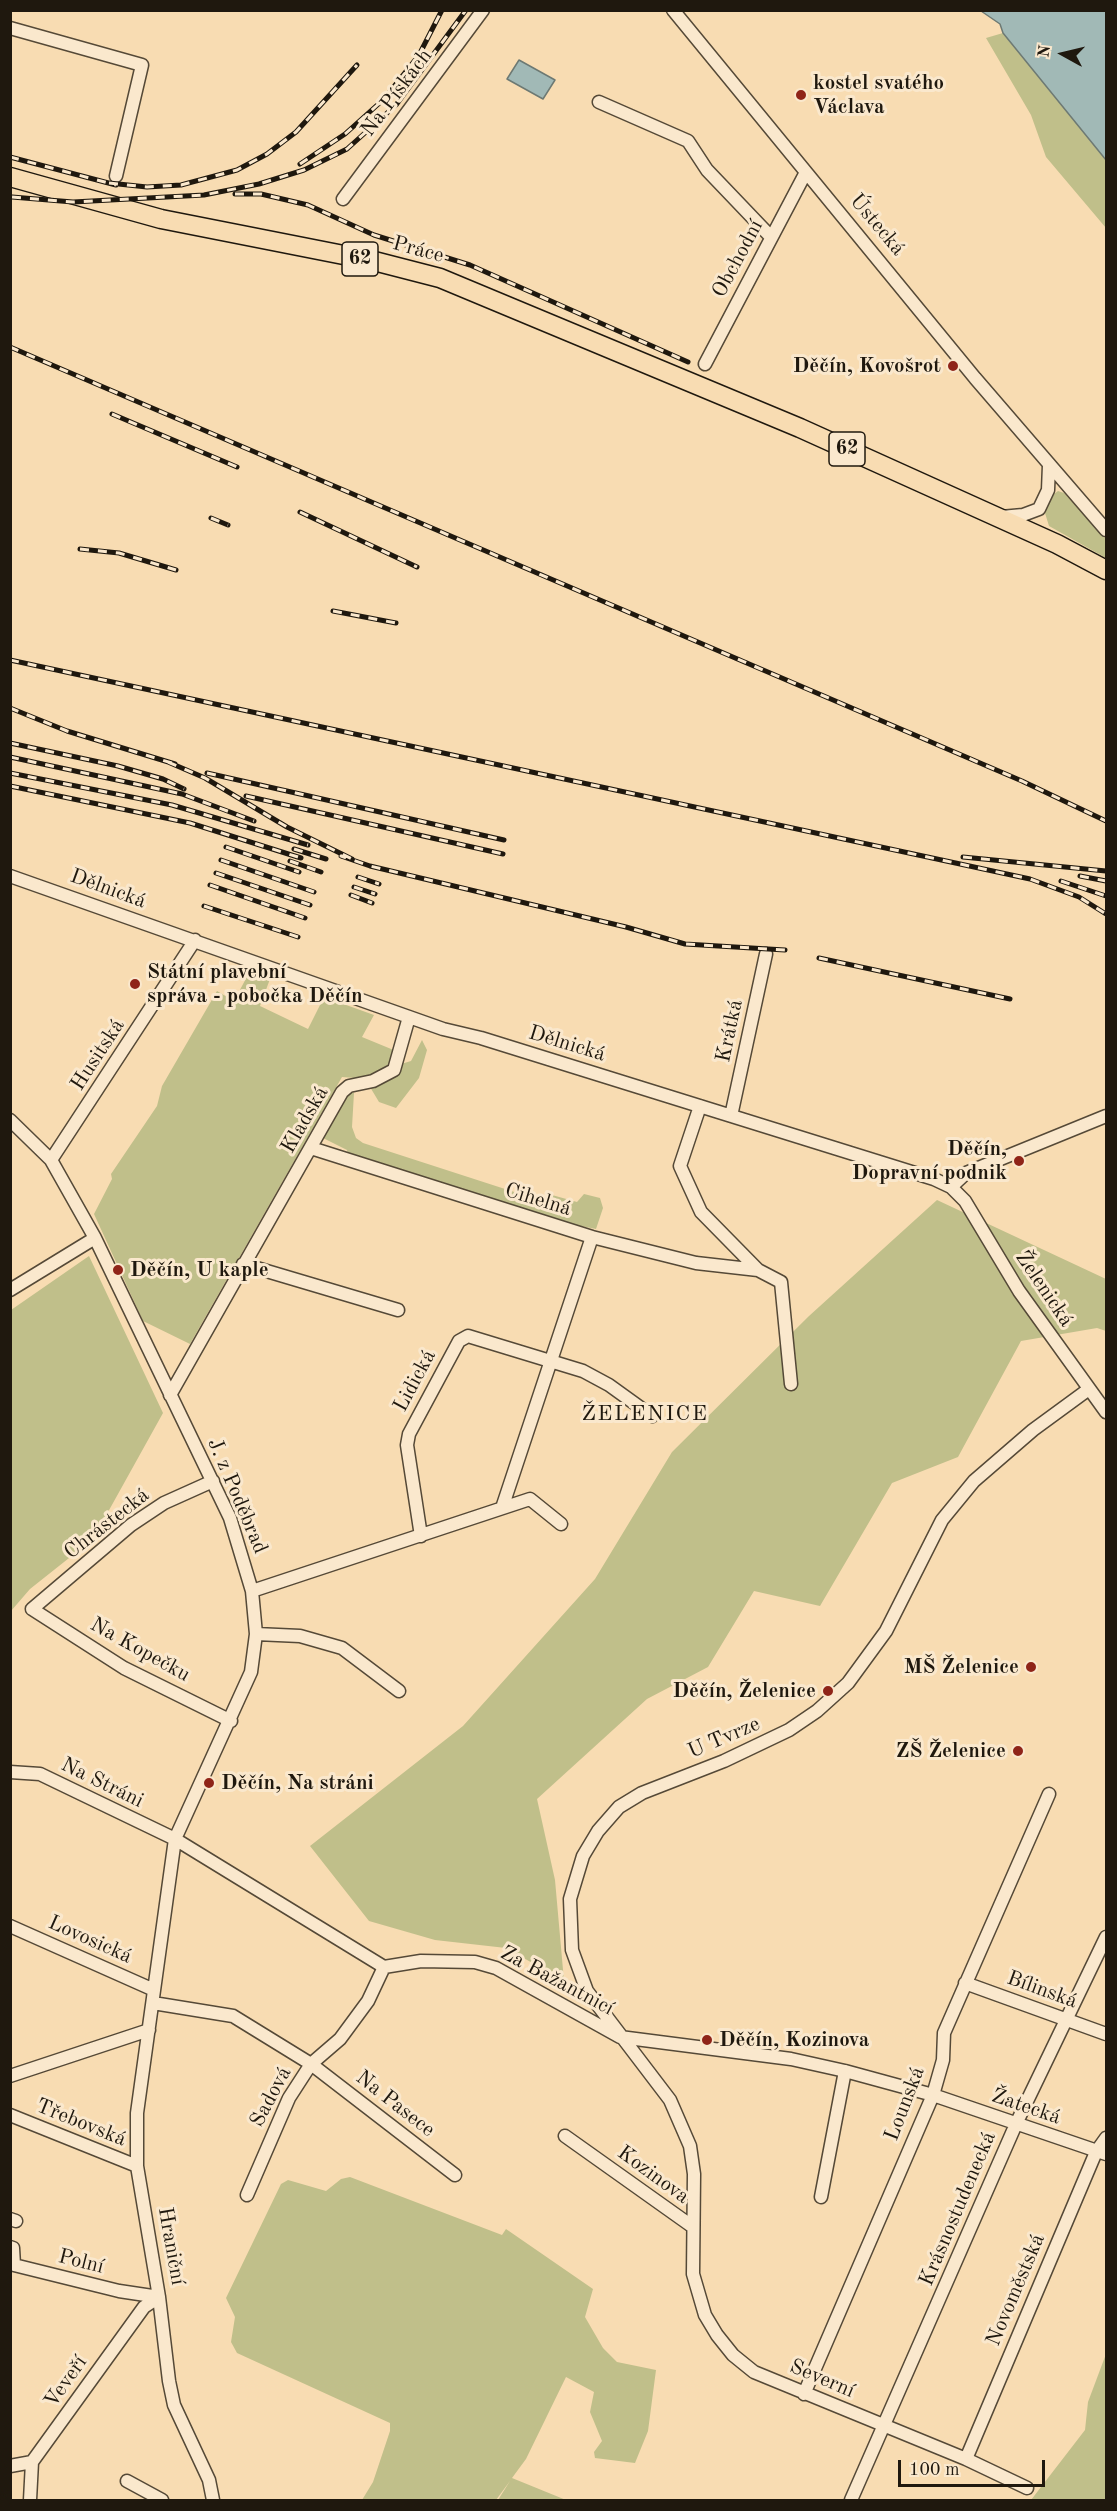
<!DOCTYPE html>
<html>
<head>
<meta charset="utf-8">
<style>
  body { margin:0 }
  #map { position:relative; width:1117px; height:2511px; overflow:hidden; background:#f8dcb2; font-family:"Old Standard TT",serif }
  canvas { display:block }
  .frame { position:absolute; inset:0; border:12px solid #1f180e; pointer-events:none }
  .north { position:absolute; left:1033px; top:24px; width:60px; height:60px; -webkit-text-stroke:4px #fae8cd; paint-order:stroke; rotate:278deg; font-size:16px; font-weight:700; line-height:24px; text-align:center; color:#1f180e }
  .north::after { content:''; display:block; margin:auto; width:21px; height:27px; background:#1f180e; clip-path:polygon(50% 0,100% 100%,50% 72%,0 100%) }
  .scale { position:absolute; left:898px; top:2460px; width:147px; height:27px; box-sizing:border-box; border:3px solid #1f180e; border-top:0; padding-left:8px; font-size:18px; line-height:21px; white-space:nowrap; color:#1f180e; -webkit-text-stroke:4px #fae8cd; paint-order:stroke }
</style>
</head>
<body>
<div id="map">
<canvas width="1117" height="2511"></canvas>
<div class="frame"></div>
<div class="north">N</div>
<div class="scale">100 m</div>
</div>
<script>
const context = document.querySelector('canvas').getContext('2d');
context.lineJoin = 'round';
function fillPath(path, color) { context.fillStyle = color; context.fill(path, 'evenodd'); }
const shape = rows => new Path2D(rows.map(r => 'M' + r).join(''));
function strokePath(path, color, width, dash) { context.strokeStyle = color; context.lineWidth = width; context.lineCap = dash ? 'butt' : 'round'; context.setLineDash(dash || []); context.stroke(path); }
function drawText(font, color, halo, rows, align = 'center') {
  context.font = font + ' "Old Standard TT",serif'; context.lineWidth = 6; context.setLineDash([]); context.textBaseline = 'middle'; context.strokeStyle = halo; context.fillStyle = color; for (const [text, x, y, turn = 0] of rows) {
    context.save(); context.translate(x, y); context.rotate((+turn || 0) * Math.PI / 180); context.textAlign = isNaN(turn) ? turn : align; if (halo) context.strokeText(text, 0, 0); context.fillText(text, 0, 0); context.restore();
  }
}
const green = shape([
  [1003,33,1106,160,1106,228,1046,157,1031,115,986,38],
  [1058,491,1064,493,1106,539,1106,558,1049,526,1045,513,1054,494],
  [250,971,270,979,260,1006,308,1029,324,997,374,1015,362,1037,396,1051,385,1072,368,1079,342,1077,190,1344,143,1321,94,1214,112,1179,111,1174,157,1106,162,1086,217,991,234,1001],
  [422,1040,427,1050,419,1078,396,1108,379,1102,370,1087,398,1075,401,1064,411,1061],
  [349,1091,354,1093,352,1127,356,1138,363,1143,539,1200,552,1195,577,1202,584,1194,600,1198,603,1208,596,1229,566,1223,348,1154,347,1150,323,1138],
  [937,1200,1106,1279,1106,1331,1097,1328,1021,1341,958,1457,892,1483,820,1606,754,1591,708,1667,647,1699,537,1799,555,1880,564,1981,506,1948,435,1940,369,1921,310,1846,463,1726,595,1579,672,1452,809,1316],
  [89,1256,163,1413,93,1539,30,1589,11,1611,11,1310],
  [350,2177,502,2235,506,2229,593,2289,585,2317,603,2348,617,2362,656,2370,648,2431,635,2463,595,2458,594,2452,602,2441,590,2412,594,2392,566,2377,526,2459,512,2478,566,2500,498,2500,510,2481,496,2500,362,2500,373,2482,390,2431,390,2423,237,2353,231,2342,235,2317,226,2298,281,2184,288,2180,326,2191,341,2179],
  [1106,2354,1106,2500,1031,2500,1085,2430,1088,2402]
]);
const water = shape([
  [981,11,1106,11,1106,160,1003,33,1000,24,981,11],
  [519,60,555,80,543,99,507,79,519,60]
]);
const street = shape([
  [673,10,975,378,1106,530],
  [10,28,142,65,116,176],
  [599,102,688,141,707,170,771,237],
  [343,199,483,10],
  [705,364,805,174],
  [1001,517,1023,515,1039,509,1048,490,1049,465],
  [10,876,443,1029,481,1038,934,1179,951,1187,966,1173,1106,1116],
  [700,1106,680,1166,701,1212,758,1270,781,1282,791,1384],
  [731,1116,766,954],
  [10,1120,51,1160,95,1238,230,1518,252,1591,256,1634,251,1672,175,1839,137,2113,137,2166,159,2297,169,2381,174,2405,209,2480,213,2500],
  [311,1148,592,1237,696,1263,758,1270],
  [51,1160,195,940],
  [951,1187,965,1201,1019,1291,1106,1412],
  [243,1264,398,1310],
  [10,1290,95,1238],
  [170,1395,342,1092,349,1086,373,1081,394,1070,409,1017],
  [213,1481,164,1503,131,1525,32,1609,124,1668,231,1721],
  [502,1508,592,1237],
  [421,1536,407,1445,409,1434,459,1341,468,1336,583,1371,609,1385,652,1416],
  [252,1591,530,1499,561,1524],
  [256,1634,300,1636,342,1648,399,1691],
  [10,1772,40,1774,175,1839,384,1967,421,1961,475,1962,496,1968,620,2037,791,2059,845,2071,933,2095,1106,2154],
  [10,1926,154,1990],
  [965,1983,1106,2034],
  [153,2003,233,2016,311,2064,455,2175],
  [10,2076,149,2030],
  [10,2115,137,2166],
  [565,2136,693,2227],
  [247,2195,289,2098,311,2064,340,2039,368,2001,384,1967],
  [821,2197,845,2071],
  [10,2219,16,2221],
  [10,2247,13,2248,14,2265,119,2291,159,2297],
  [804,2394,933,2095,943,2060,944,2033,1049,1794],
  [966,2459,1096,2152,1106,2138],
  [10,2466,32,2462],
  [127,2481,162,2500],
  [1027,2488,966,2459,754,2372,733,2355,717,2335,705,2315,693,2274,694,2174,690,2146,670,2100,587,1991,572,1950,570,1899,583,1856,598,1831,619,1807,642,1793,724,1761,789,1730,817,1711,848,1683,886,1631,942,1520,974,1481,1033,1430,1089,1389],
  [30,2500,32,2462,144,2307,159,2297],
  [851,2500,1016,2124,1106,1937]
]);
const primary = shape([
  [10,177,161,219,374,261,440,278,800,428,1057,544,1106,570]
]);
const rail = shape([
  [10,157,116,185],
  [300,164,345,134,384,99,419,55,442,10],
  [109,183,147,187,181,185,237,170,267,154,296,132,357,65],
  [235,194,261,194,308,205,374,235,470,265,688,362],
  [12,197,73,202,204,195,259,184,304,170,347,149,396,105,466,10],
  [10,347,1022,781,1106,821],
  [112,414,237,467],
  [300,512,417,567],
  [211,518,228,525],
  [80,549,119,553,176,570],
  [333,611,396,623],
  [10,660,1030,879,1079,897,1106,914],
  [10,708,67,731,175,764],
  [10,743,118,766,163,779,184,789],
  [10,757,182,794,254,821],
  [168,762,205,778,287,827,352,859,341,856,370,866,626,927,685,944,785,950],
  [10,773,172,805,308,845],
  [207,773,504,840],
  [10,786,190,823,301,858],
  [246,796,503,854],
  [226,847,299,872],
  [294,849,326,859],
  [963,857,1106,871],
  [221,860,314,892],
  [290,861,321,872],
  [216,873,310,905],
  [1080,876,1106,881],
  [358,877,379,884],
  [1061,881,1106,896],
  [210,885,305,918],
  [354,887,375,894],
  [351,895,372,903],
  [204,906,298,937],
  [819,958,1010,999]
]);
const markers = [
  [801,95,6,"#8f2418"],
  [953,366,6,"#8f2418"],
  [135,984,6,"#8f2418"],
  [1019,1161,6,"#8f2418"],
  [118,1270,6,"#8f2418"],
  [1031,1667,6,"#8f2418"],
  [828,1691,6,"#8f2418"],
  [1018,1751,6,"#8f2418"],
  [209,1783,6,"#8f2418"],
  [707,2040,6,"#8f2418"]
];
const shields = [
  [360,259,36],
  [847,449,36]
];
const shieldNames = [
  ["62",360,259],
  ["62",847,449]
];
const poiNames = [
  ["kostel svatého",813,83],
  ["Václava",813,107],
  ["Děčín, Kovošrot",941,366,"right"],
  ["Státní plavební",147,972],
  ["správa - pobočka Děčín",147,996],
  ["Děčín,",1007,1149,"right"],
  ["Dopravní podnik",1007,1173,"right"],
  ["Děčín, U kaple",130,1270],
  ["MŠ Želenice",1019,1667,"right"],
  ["Děčín, Želenice",816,1691,"right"],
  ["ZŠ Želenice",1006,1751,"right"],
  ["Děčín, Na stráni",221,1783],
  ["Děčín, Kozinova",719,2040]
];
const streetNames = [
  ["Na Pískách",397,93,-53],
  ["Ústecká",877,225,50],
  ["Práce",418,250,15],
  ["Obchodní",738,259,-62],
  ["Dělnická",108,889,20],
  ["Krátká",730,1031,-78],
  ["Dělnická",567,1044,17],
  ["Husitská",98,1055,-57],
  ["Kladská",305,1120,-60],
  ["Cihelná",538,1200,17],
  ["Želenická",1044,1289,56],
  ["Lidická",415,1381,-62],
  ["J. z Poděbrad",237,1496,67],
  ["Chrástecká",107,1524,-38],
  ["Na Kopečku",140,1650,29],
  ["U Tvrze",724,1738,-23],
  ["Na Stráni",102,1783,26],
  ["Lovosická",90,1940,24],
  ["Za Bažantnicí",557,1981,28],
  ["Bílinská",1042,1990,20],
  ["Sadová",271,2097,-62],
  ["Na Pasece",395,2104,38],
  ["Lounská",905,2104,-69],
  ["Žatecká",1026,2107,19],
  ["Třebovská",81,2123,22],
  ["Kozinova",653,2175,36],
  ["Krásnostudenecká",958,2209,-67],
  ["Hraniční",171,2246,80],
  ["Polní",81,2262,14],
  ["Novoměstská",1016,2290,-67],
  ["Severní",822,2379,23],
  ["Veveří",66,2382,-55]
];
const neighbourhoodNames = [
  ["ŽELENICE",645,1414]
];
fillPath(green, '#c0bf8a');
fillPath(water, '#a1b9b6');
strokePath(water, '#6d7973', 1.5);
strokePath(street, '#554937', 15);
strokePath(primary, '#1f180e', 21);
strokePath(street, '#fae8cd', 12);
strokePath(primary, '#f8dcb2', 18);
strokePath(rail, '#1f180e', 5);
strokePath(rail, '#fae8cd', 3, [9]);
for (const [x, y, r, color] of markers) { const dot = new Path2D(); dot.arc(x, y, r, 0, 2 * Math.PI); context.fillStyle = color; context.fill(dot); strokePath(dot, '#fae8cd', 2); }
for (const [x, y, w] of shields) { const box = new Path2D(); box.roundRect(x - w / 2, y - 17, w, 34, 4.5); context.fillStyle = '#fae8cd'; context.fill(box); strokePath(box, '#1f180e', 1.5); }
drawText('bold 20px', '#1f180e', null, shieldNames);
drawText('bold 21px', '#1f180e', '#fae8cd', poiNames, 'left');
drawText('21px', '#1f180e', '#fae8cd', streetNames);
context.letterSpacing = '1.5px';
drawText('22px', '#1f180e', '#fae8cd', neighbourhoodNames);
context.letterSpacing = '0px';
</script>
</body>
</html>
